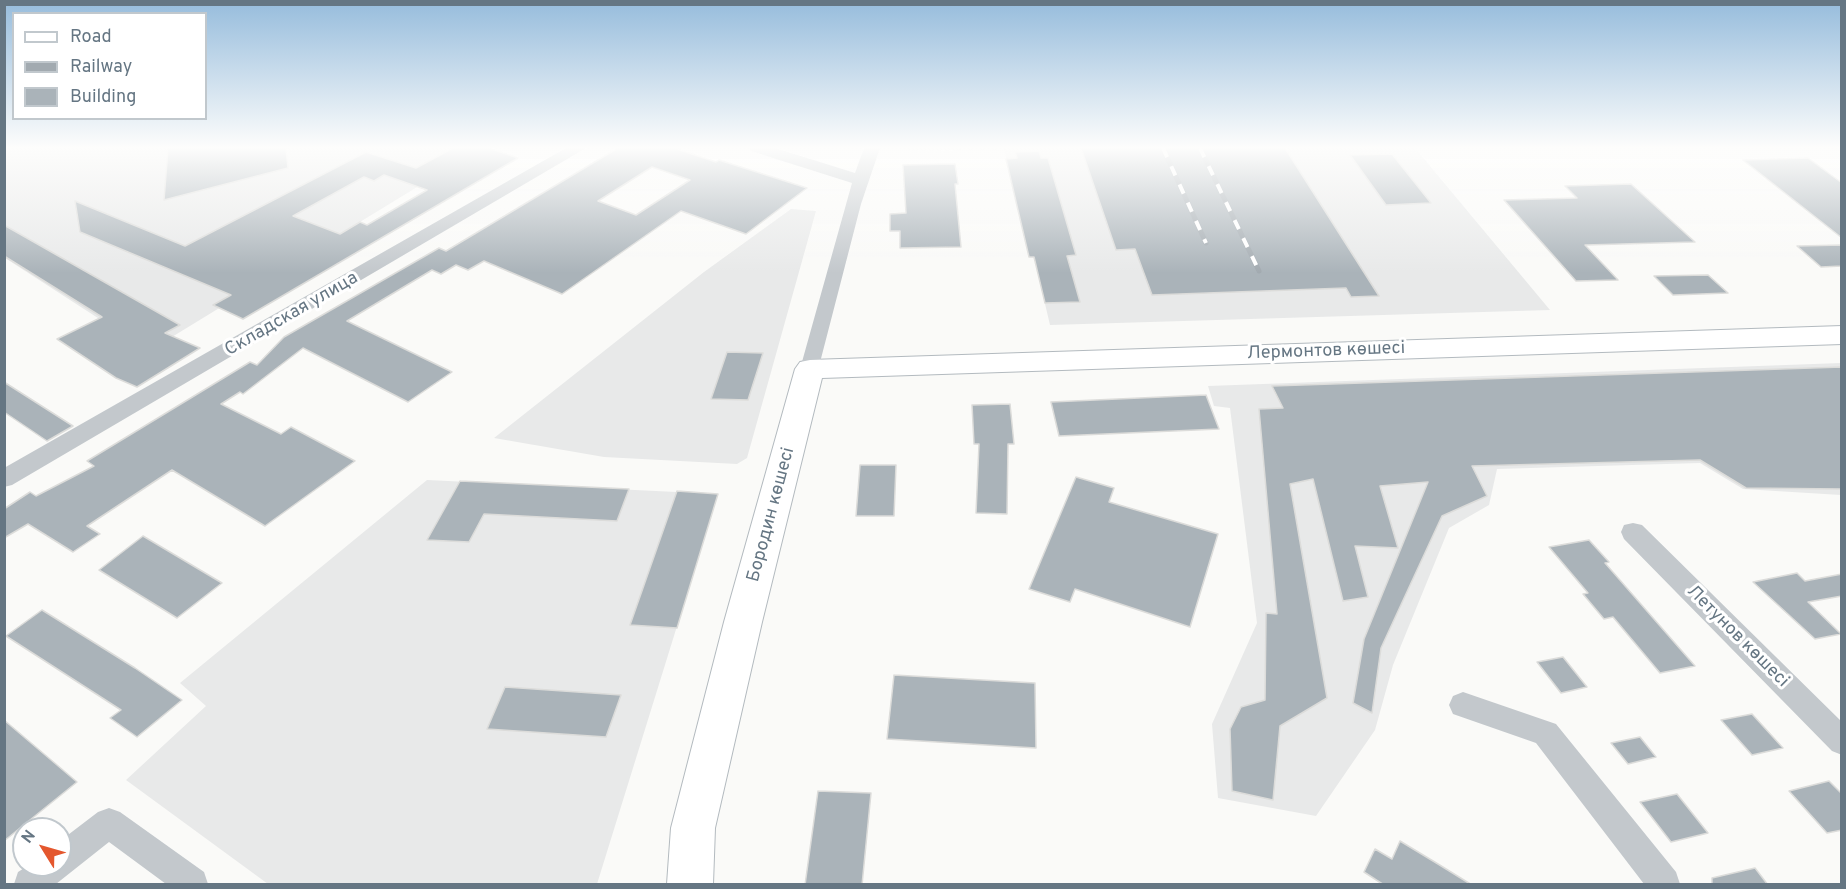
<!DOCTYPE html>
<html>
<head>
<meta charset="utf-8">
<style>
  body { margin:0 }
  #map { position:relative; width:1846px; height:889px; overflow:hidden; background:#fafaf8; font-family:Overpass,sans-serif }
  canvas { display:block }
  .frame { position:absolute; inset:0; border:6px solid #657683; pointer-events:none }
  .legend { position:absolute; left:12px; top:12px; width:195px; height:108px; box-sizing:border-box; background:#fff; border:2px solid #c1c8cd; margin:0; padding:8px 10px; list-style:none; font-size:18px; color:#657683 }
  .legend li { display:flex; align-items:center; gap:12px; height:30px }
  .legend b { width:30px; border:2px solid #c1c8cd }
  .north { position:absolute; left:12px; top:817px; width:60px; height:60px; box-sizing:border-box; background:#fff; border:2px solid #c1c8cd; border-radius:50%; rotate:307deg; font-size:16px; font-weight:700; line-height:24px; text-align:center; color:#657683 }
  .north::after { content:''; display:block; margin:auto; width:21px; height:27px; background:#e4572e; clip-path:polygon(50% 0,100% 100%,50% 72%,0 100%) }
</style>
</head>
<body>
<div id="map">
<canvas width="1846" height="889"></canvas>
<div class="frame"></div>
<ul class="legend">
<li><b style="height:8px;background:#fff"></b>Road</li>
<li><b style="height:8px;background:#a2aab0"></b>Railway</li>
<li><b style="height:16px;background:#aab3b9"></b>Building</li>
</ul>
<div class="north">N</div>
</div>
<script>
const context = document.querySelector('canvas').getContext('2d');
context.lineJoin = 'round';
function fillPath(path, color) { context.fillStyle = color; context.fill(path, 'evenodd'); }
const shape = rows => new Path2D(rows.map(r => 'M' + r).join(''));
function strokePath(path, color, width, dash) { context.strokeStyle = color; context.lineWidth = width; context.lineCap = dash ? 'butt' : 'round'; context.setLineDash(dash || []); context.stroke(path); }
function drawText(font, color, halo, rows, align = 'center') {
  context.font = font + ' Overpass,sans-serif'; context.lineWidth = 6; context.setLineDash([]); context.textBaseline = 'middle'; context.strokeStyle = halo; context.fillStyle = color; for (const [text, x, y, turn = 0] of rows) {
    context.save(); context.translate(x, y); context.rotate((+turn || 0) * Math.PI / 180); context.textAlign = isNaN(turn) ? turn : align; if (halo) context.strokeText(text, 0, 0); context.fillText(text, 0, 0); context.restore();
  }
}
const built = shape([
  [4,148,481,148,149,351,5,258],
  [907,148,1415,148,1550,310,1050,325,1034,257,1029,257,1004,149,906,151],
  [791,209,816,211,747,458,737,464,604,457,494,438,704,272],
  [1841,363,1841,495,1743,489,1700,463,1497,469,1489,505,1449,528,1393,665,1375,730,1316,816,1218,798,1212,724,1257,623,1230,408,1214,406,1208,386],
  [427,480,718,494,597,884,268,884,126,780,206,706,180,683]
]);
const building = shape([
  [168,148,286,148,288,168,164,200,168,148],
  [453,148,489,148,518,158,243,319,213,305,231,295,80,232,75,201,185,246,366,152,416,168,453,148],
  [384,175,427,190,367,225,360,222,340,234,293,216,364,177,374,181,384,175],
  [618,148,674,148,716,162,719,160,807,188,746,234,681,211,562,294,484,261,468,270,456,265,441,274,432,270,347,321,452,372,408,402,303,348,243,394,240,392,221,404,281,434,291,427,355,461,265,526,172,470,87,526,100,534,73,552,28,524,4,538,4,509,30,492,36,496,94,466,87,461,250,362,257,365,284,337,439,248,446,251,618,148],
  [652,167,690,180,636,215,598,201,652,167],
  [1081,148,1285,148,1379,296,1351,297,1346,288,1152,295,1135,249,1116,250,1081,148],
  [1039,151,1041,158,1048,158,1076,255,1067,256,1080,302,1045,303,1034,257,1029,257,1006,159,1017,158,1015,152,1039,151],
  [1392,154,1431,203,1386,205,1350,155,1392,154],
  [1808,158,1842,183,1842,238,1743,160,1808,158],
  [955,164,958,184,955,184,961,247,900,248,900,231,890,231,890,214,906,213,903,165,955,164],
  [1631,184,1695,242,1585,245,1618,280,1576,281,1504,200,1577,198,1565,186,1631,184],
  [4,225,180,325,165,333,200,348,137,387,116,378,57,339,102,317,4,256,4,225],
  [1842,245,1842,266,1821,267,1797,246,1842,245],
  [1708,275,1728,293,1673,295,1654,276,1708,275],
  [727,352,763,353,748,400,711,399,727,352],
  [1842,367,1842,489,1746,488,1700,460,1472,466,1487,496,1442,516,1381,648,1372,713,1353,703,1364,639,1428,482,1380,486,1398,548,1355,546,1368,597,1343,601,1313,479,1290,484,1327,698,1280,726,1273,800,1232,791,1230,729,1241,707,1265,700,1266,613,1277,614,1259,409,1283,408,1272,386,1842,367],
  [4,382,73,426,47,441,4,412,4,382],
  [1206,395,1219,429,1059,436,1051,402,1206,395],
  [1010,404,1014,444,1008,444,1007,514,976,513,979,444,974,444,972,405,1010,404],
  [860,465,896,465,894,516,856,516,860,465],
  [1076,477,1114,488,1109,502,1218,534,1190,627,1075,589,1070,602,1029,589,1076,477],
  [460,481,629,489,617,521,484,514,469,542,427,540,460,481],
  [677,491,718,494,677,628,630,625,677,491],
  [143,536,222,583,177,618,99,570,143,536],
  [1589,540,1609,562,1605,563,1695,666,1660,673,1613,617,1604,619,1583,594,1588,593,1549,547,1589,540],
  [1797,573,1805,581,1842,574,1842,596,1808,602,1841,634,1815,639,1753,582,1797,573],
  [42,610,135,668,182,700,137,737,110,718,121,710,6,636,42,610],
  [1563,657,1587,687,1561,693,1537,662,1563,657],
  [894,675,1035,683,1036,748,887,739,894,675],
  [505,687,621,695,606,737,487,729,505,687],
  [1752,714,1783,748,1752,755,1721,720,1752,714],
  [4,720,77,782,4,841,4,720],
  [1640,737,1656,757,1628,764,1611,743,1640,737],
  [1829,781,1842,794,1842,830,1827,833,1789,791,1829,781],
  [818,791,871,793,862,885,805,885,818,791],
  [1677,794,1708,833,1671,842,1640,802,1677,794],
  [1400,841,1438,864,1472,885,1384,885,1364,872,1375,849,1392,859,1400,841],
  [1755,868,1768,885,1712,885,1712,878,1755,868]
]);
const street = shape([
  [566,148,586,148,12,485,4,487,4,468,566,148],
  [749,148,775,148,855,173,864,148,880,148,861,204,817,374,810,376,803,374,800,369,852,183,751,151,749,148],
  [1633,523,1642,525,1842,722,1842,755,1832,751,1624,539,1621,532,1624,525,1633,523],
  [1463,692,1556,724,1676,872,1680,884,1644,884,1536,743,1453,714,1449,705,1453,696,1463,692],
  [109,808,120,812,204,872,208,884,166,884,109,842,56,884,14,884,18,872,29,865,60,865,60,841,98,812,109,808]
]);
const secondary = shape([
  [1842,326,1842,344,822,378,762,622,715,828,713,884,667,884,671,828,724,622,795,369,800,362,810,360,1842,326]
]);
const rail = shape([
  [1163,148,1206,243],
  [1200,148,1259,271]
]);
const streetNames = [
  ["Складская улица",292,315,-30],
  ["Лермонтов көшесі",1326,352,-2],
  ["Бородин көшесі",772,515,-75],
  ["Летунов көшесі",1737,637,45]
];
fillPath(built, '#e8e9e9');
fillPath(building, '#aab3b9');
strokePath(building, '#dcdcda', 1.5);
strokePath(secondary, '#b3babf', 2);
fillPath(street, '#c3c8cc');
fillPath(secondary, '#fff');
strokePath(rail, '#a2aab0', 5);
strokePath(rail, '#fff', 4, [10]);
const sky = context.createLinearGradient(0, 0, 0, 273);
sky.addColorStop(0, '#96bcdc');
sky.addColorStop(0.54, '#fdfdfc');
sky.addColorStop(1, '#fdfdfc00');
context.fillStyle = sky;
context.fillRect(0, 0, 1846, 273);
drawText('18px', '#657683', '#fff', streetNames);
</script>
</body>
</html>
